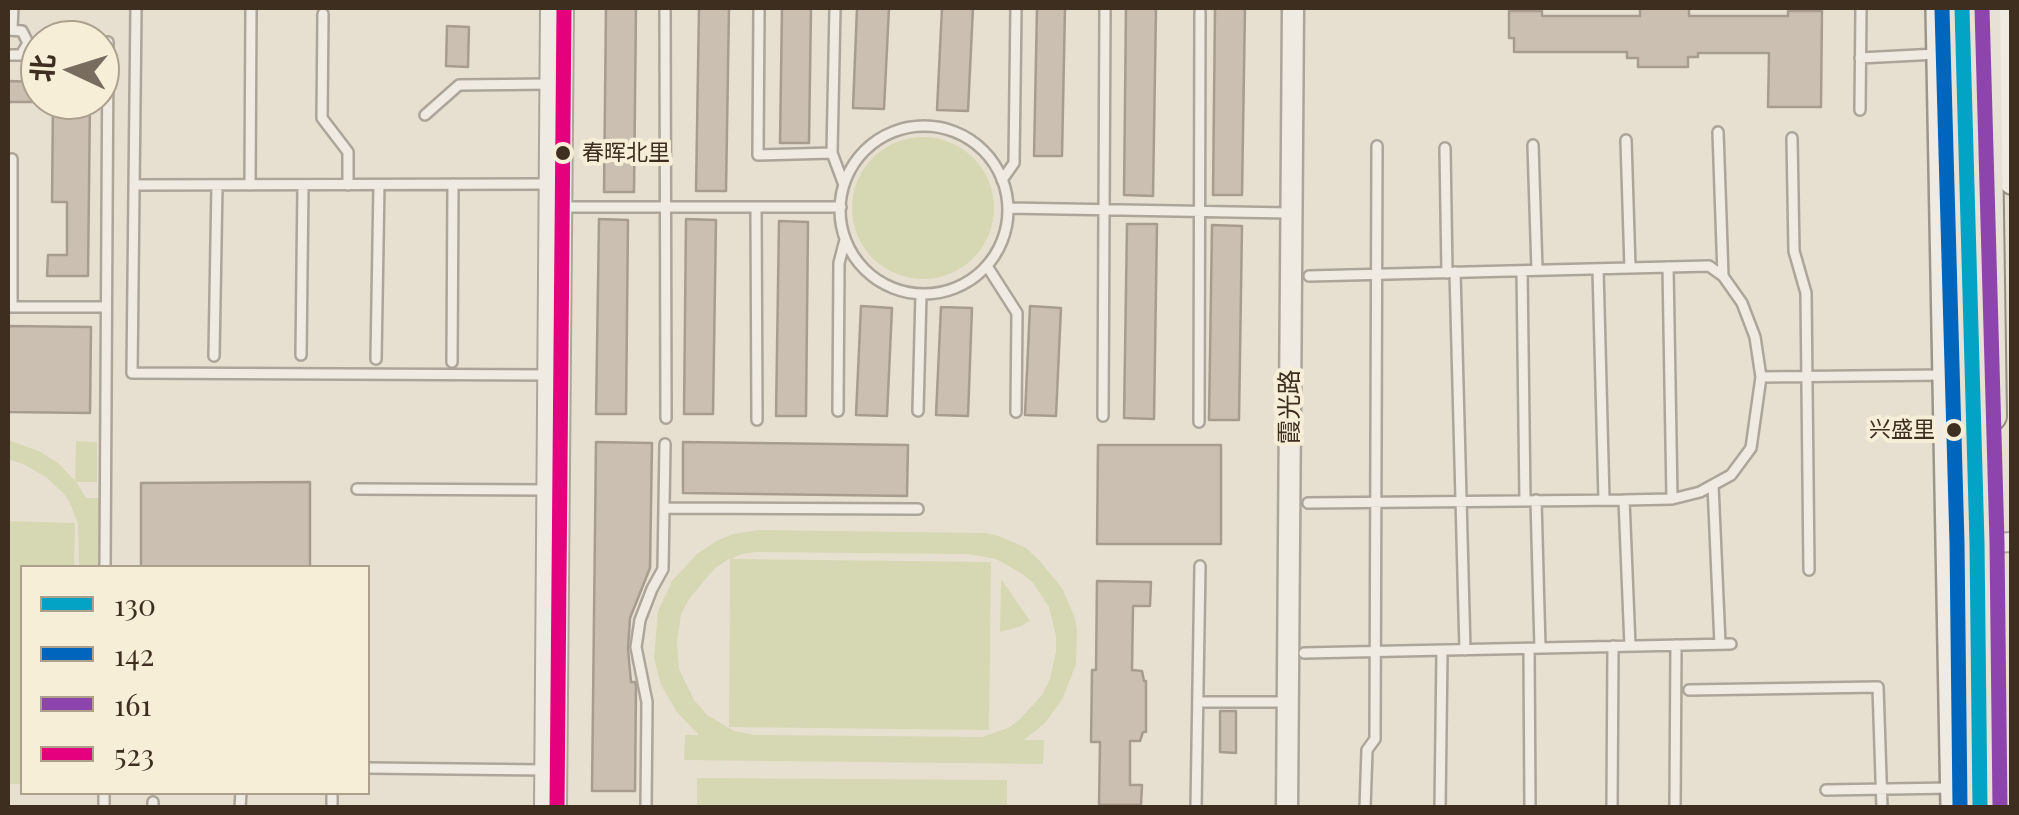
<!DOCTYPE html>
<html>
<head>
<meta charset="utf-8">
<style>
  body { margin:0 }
  #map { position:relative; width:2019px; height:815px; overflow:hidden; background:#e7e0d1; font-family:"Playfair Display","Noto Sans SC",serif }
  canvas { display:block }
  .frame { position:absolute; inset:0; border:10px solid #3d2e20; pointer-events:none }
  .legend { position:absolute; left:20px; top:565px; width:350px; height:230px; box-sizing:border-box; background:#f7eed8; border:2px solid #ada18e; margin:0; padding:12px 18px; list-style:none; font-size:30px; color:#3d2e20 }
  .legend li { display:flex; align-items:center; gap:20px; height:50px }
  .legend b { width:50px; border:2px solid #ada18e }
  .north { position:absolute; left:20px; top:20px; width:100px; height:100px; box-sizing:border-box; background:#f7eed8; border:2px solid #ada18e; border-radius:50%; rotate:274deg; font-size:28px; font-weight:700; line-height:40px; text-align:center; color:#3d2e20 }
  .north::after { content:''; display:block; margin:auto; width:35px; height:45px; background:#786c5e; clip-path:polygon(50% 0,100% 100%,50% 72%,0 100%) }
</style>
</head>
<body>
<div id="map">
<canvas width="2019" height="815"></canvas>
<div class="frame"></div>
<ul class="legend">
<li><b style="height:12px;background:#03a3c5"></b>130</li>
<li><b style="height:12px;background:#0065bd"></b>142</li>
<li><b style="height:12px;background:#8e44ad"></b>161</li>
<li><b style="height:12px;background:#e5007d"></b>523</li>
</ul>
<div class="north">北</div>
</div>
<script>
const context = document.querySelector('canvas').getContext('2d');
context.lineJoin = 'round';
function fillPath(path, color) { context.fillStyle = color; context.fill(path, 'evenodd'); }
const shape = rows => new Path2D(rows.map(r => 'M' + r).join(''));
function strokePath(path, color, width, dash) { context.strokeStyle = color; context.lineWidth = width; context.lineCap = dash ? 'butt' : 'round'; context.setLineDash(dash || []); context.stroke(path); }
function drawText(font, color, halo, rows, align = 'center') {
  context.font = font + ' "Playfair Display","Noto Sans SC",serif'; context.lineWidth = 8; context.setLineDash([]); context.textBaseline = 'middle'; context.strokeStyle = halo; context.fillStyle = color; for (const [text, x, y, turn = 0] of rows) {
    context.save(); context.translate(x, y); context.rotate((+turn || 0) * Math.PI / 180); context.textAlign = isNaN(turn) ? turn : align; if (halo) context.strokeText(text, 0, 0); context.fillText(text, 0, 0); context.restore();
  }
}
const green = shape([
  '852 208a71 71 0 1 1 142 0a71 71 0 1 1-142 0Z',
  [8,440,39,451,59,464,75,481,76,441,97,442,97,482,76,482,86,498,99,498,98,567,79,567,78,524,70,503,64,494,46,477,23,464,8,459],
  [8,521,75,523,74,567,22,568,22,784,8,784],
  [759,530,985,533,999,536,1026,548,1038,559,1062,588,1075,618,1077,631,1076,664,1062,700,1044,724,1024,740,1044,740,1043,764,684,760,685,735,699,735,677,712,661,685,654,658,658,611,672,581,697,554,718,540,733,534],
  [756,552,968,554,996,559,1021,573,1033,583,1049,607,1056,636,1056,652,1050,679,1042,695,1020,719,1008,728,982,737,755,735,734,731,707,715,694,700,679,669,677,642,681,614,689,599,714,569,730,558,729,727,989,730,991,562,731,559,742,554],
  [1001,579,1030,621,1019,627,1000,632],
  [697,778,1007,780,1007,807,697,805]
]);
const building = shape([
  [606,8,636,8,634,192,604,192,606,8],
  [699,8,729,8,726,191,696,191,699,8],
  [782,8,811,8,809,143,780,143,782,8],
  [857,8,889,8,884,109,853,108,857,8],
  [942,8,973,8,968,111,937,110,942,8],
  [1037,8,1065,8,1062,156,1034,156,1037,8],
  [1126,8,1156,8,1153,196,1124,195,1126,8],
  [1215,8,1245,8,1242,195,1213,195,1215,8],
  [1640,8,1689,8,1689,16,1788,16,1788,11,1822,11,1821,107,1768,107,1769,53,1698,53,1698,57,1688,57,1688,67,1638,67,1638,58,1627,58,1627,52,1514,52,1514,38,1509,38,1509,11,1542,11,1542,16,1640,16,1640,8],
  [447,26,469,27,468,67,446,66,447,26],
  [8,81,40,82,40,102,8,102,8,81],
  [53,100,90,100,88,276,47,276,48,255,67,255,67,202,52,202,53,100],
  [599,219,628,220,626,414,596,414,599,219],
  [686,219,716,220,713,414,684,414,686,219],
  [779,221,808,222,806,416,776,416,779,221],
  [1127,224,1157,224,1154,419,1124,418,1127,224],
  [1212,225,1242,226,1239,420,1209,420,1212,225],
  [861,306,892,308,887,416,856,415,861,306],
  [1030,306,1061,308,1056,416,1025,415,1030,306],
  [941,307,972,308,968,416,936,415,941,307],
  [8,326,91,327,90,413,8,412,8,326],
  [596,442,652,443,650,568,630,618,628,649,631,682,635,682,636,686,635,791,592,791,596,442],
  [683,442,908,445,907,496,683,493,683,442],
  [1098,445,1221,445,1221,544,1097,544,1098,445],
  [310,482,310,568,141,568,141,483,310,482],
  [1097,581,1151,582,1150,606,1133,606,1132,670,1142,671,1144,681,1146,681,1146,732,1143,732,1140,741,1130,741,1130,785,1142,785,1141,805,1099,805,1100,742,1091,742,1092,670,1096,670,1097,581],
  [1220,711,1236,711,1236,753,1220,752,1220,711]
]);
const service = shape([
  [136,8,132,373,548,375],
  [665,8,666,418],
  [759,8,758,155,832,153],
  [835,8,832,153,844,185],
  [323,14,322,118,348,152,348,185],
  [12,28,13,8],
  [8,30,22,31,28,43,21,55,8,55],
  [100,42,108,42,105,568],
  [1860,58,1937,54],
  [1860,110,1861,8],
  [425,115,459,85,551,84],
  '840 210a84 84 0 1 1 168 0a84 84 0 1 1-168 0Z',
  [1718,132,1723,276],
  [1792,138,1794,251,1806,293,1809,570],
  [1626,140,1630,268],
  [1533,145,1537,270],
  [1445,148,1447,273],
  [1002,180,1014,163,1016,8],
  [134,185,550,184],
  [250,185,251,8],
  [561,207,841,207],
  [756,207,757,420],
  [1008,208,1289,213],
  [987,266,1017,313,1016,412],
  [1668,267,1672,499],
  [1598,269,1604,500],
  [1522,271,1525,500],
  [1455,272,1465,650],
  [10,307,105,307],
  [12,307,12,159],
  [301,355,303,185],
  [214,356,217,185],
  [376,359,379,185],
  [452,362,453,184],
  [1761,377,1944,375],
  [838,411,839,263,845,240],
  [918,411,921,294],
  [1103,416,1105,8],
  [1199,422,1200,12],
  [1713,485,1720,644],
  [357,489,547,490],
  [1536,500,1540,648],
  [1624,500,1630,646],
  [1308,503,1624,500,1672,499,1700,492,1731,475,1751,448,1761,377,1755,337,1742,303,1723,276,1709,266,1309,276],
  [665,508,918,509],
  [1529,649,1530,808],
  [1304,653,1731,644],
  [1689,690,1878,687,1882,808],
  [1198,702,1287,702],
  [368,768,544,770],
  [1826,790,1952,788],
  [104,808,104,792],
  [153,808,153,802],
  [240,808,241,792],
  [332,808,332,796],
  [646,808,647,702,636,647,640,620,652,589,663,569,665,444],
  [1196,808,1200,566],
  [1365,808,1367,750,1375,739,1377,146],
  [1440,808,1442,651],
  [1612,808,1613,646],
  [1675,808,1676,645]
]);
const minor = shape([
  [1994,543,2012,542],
  [544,808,550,8],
  [557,808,564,8]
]);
const tertiary = shape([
  [1287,808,1293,8]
]);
const secondary = shape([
  [1939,8,1954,808],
  [2006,8,2012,181]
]);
const primary = shape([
  [1962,8,1977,543,1980,808],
  [1986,8,1992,416]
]);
const bus1 = shape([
  [1962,8,1977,543,1980,808]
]);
const bus2 = shape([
  [1942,9,1957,543,1960,808]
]);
const bus3 = shape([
  [1982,8,1997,542,2000,808]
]);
const bus4 = shape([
  [557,808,564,8]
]);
const markers = [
  [563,153,9,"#3d2e20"],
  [1954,430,9,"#3d2e20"]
];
const busNames = [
  ["春晖北里",582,153],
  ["兴盛里",1935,430,"right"]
];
const streetNames = [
  ["霞光路",1290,407,-90]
];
fillPath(green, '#d6d7b3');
fillPath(building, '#cbbfb2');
strokePath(building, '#a89c90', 2.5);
strokePath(service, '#ada599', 14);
strokePath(minor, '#ada599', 22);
strokePath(tertiary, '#ada599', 25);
strokePath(secondary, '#9c958a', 30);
strokePath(primary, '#928b80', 32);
strokePath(service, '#efebe3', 9);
strokePath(minor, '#efebe3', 18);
strokePath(tertiary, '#efebe3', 20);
strokePath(secondary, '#efebe3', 25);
strokePath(primary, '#e6e1d4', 28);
strokePath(bus1, '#03a3c5', 15);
strokePath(bus2, '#0065bd', 15);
strokePath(bus3, '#8e44ad', 15);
strokePath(bus4, '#e5007d', 15);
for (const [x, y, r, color] of markers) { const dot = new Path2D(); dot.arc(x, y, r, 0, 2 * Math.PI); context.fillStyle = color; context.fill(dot); strokePath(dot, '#f7eed8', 4); }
drawText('22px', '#3d2e20', '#f7eed8', busNames, 'left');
drawText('25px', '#3d2e20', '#f7eed8', streetNames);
</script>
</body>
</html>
